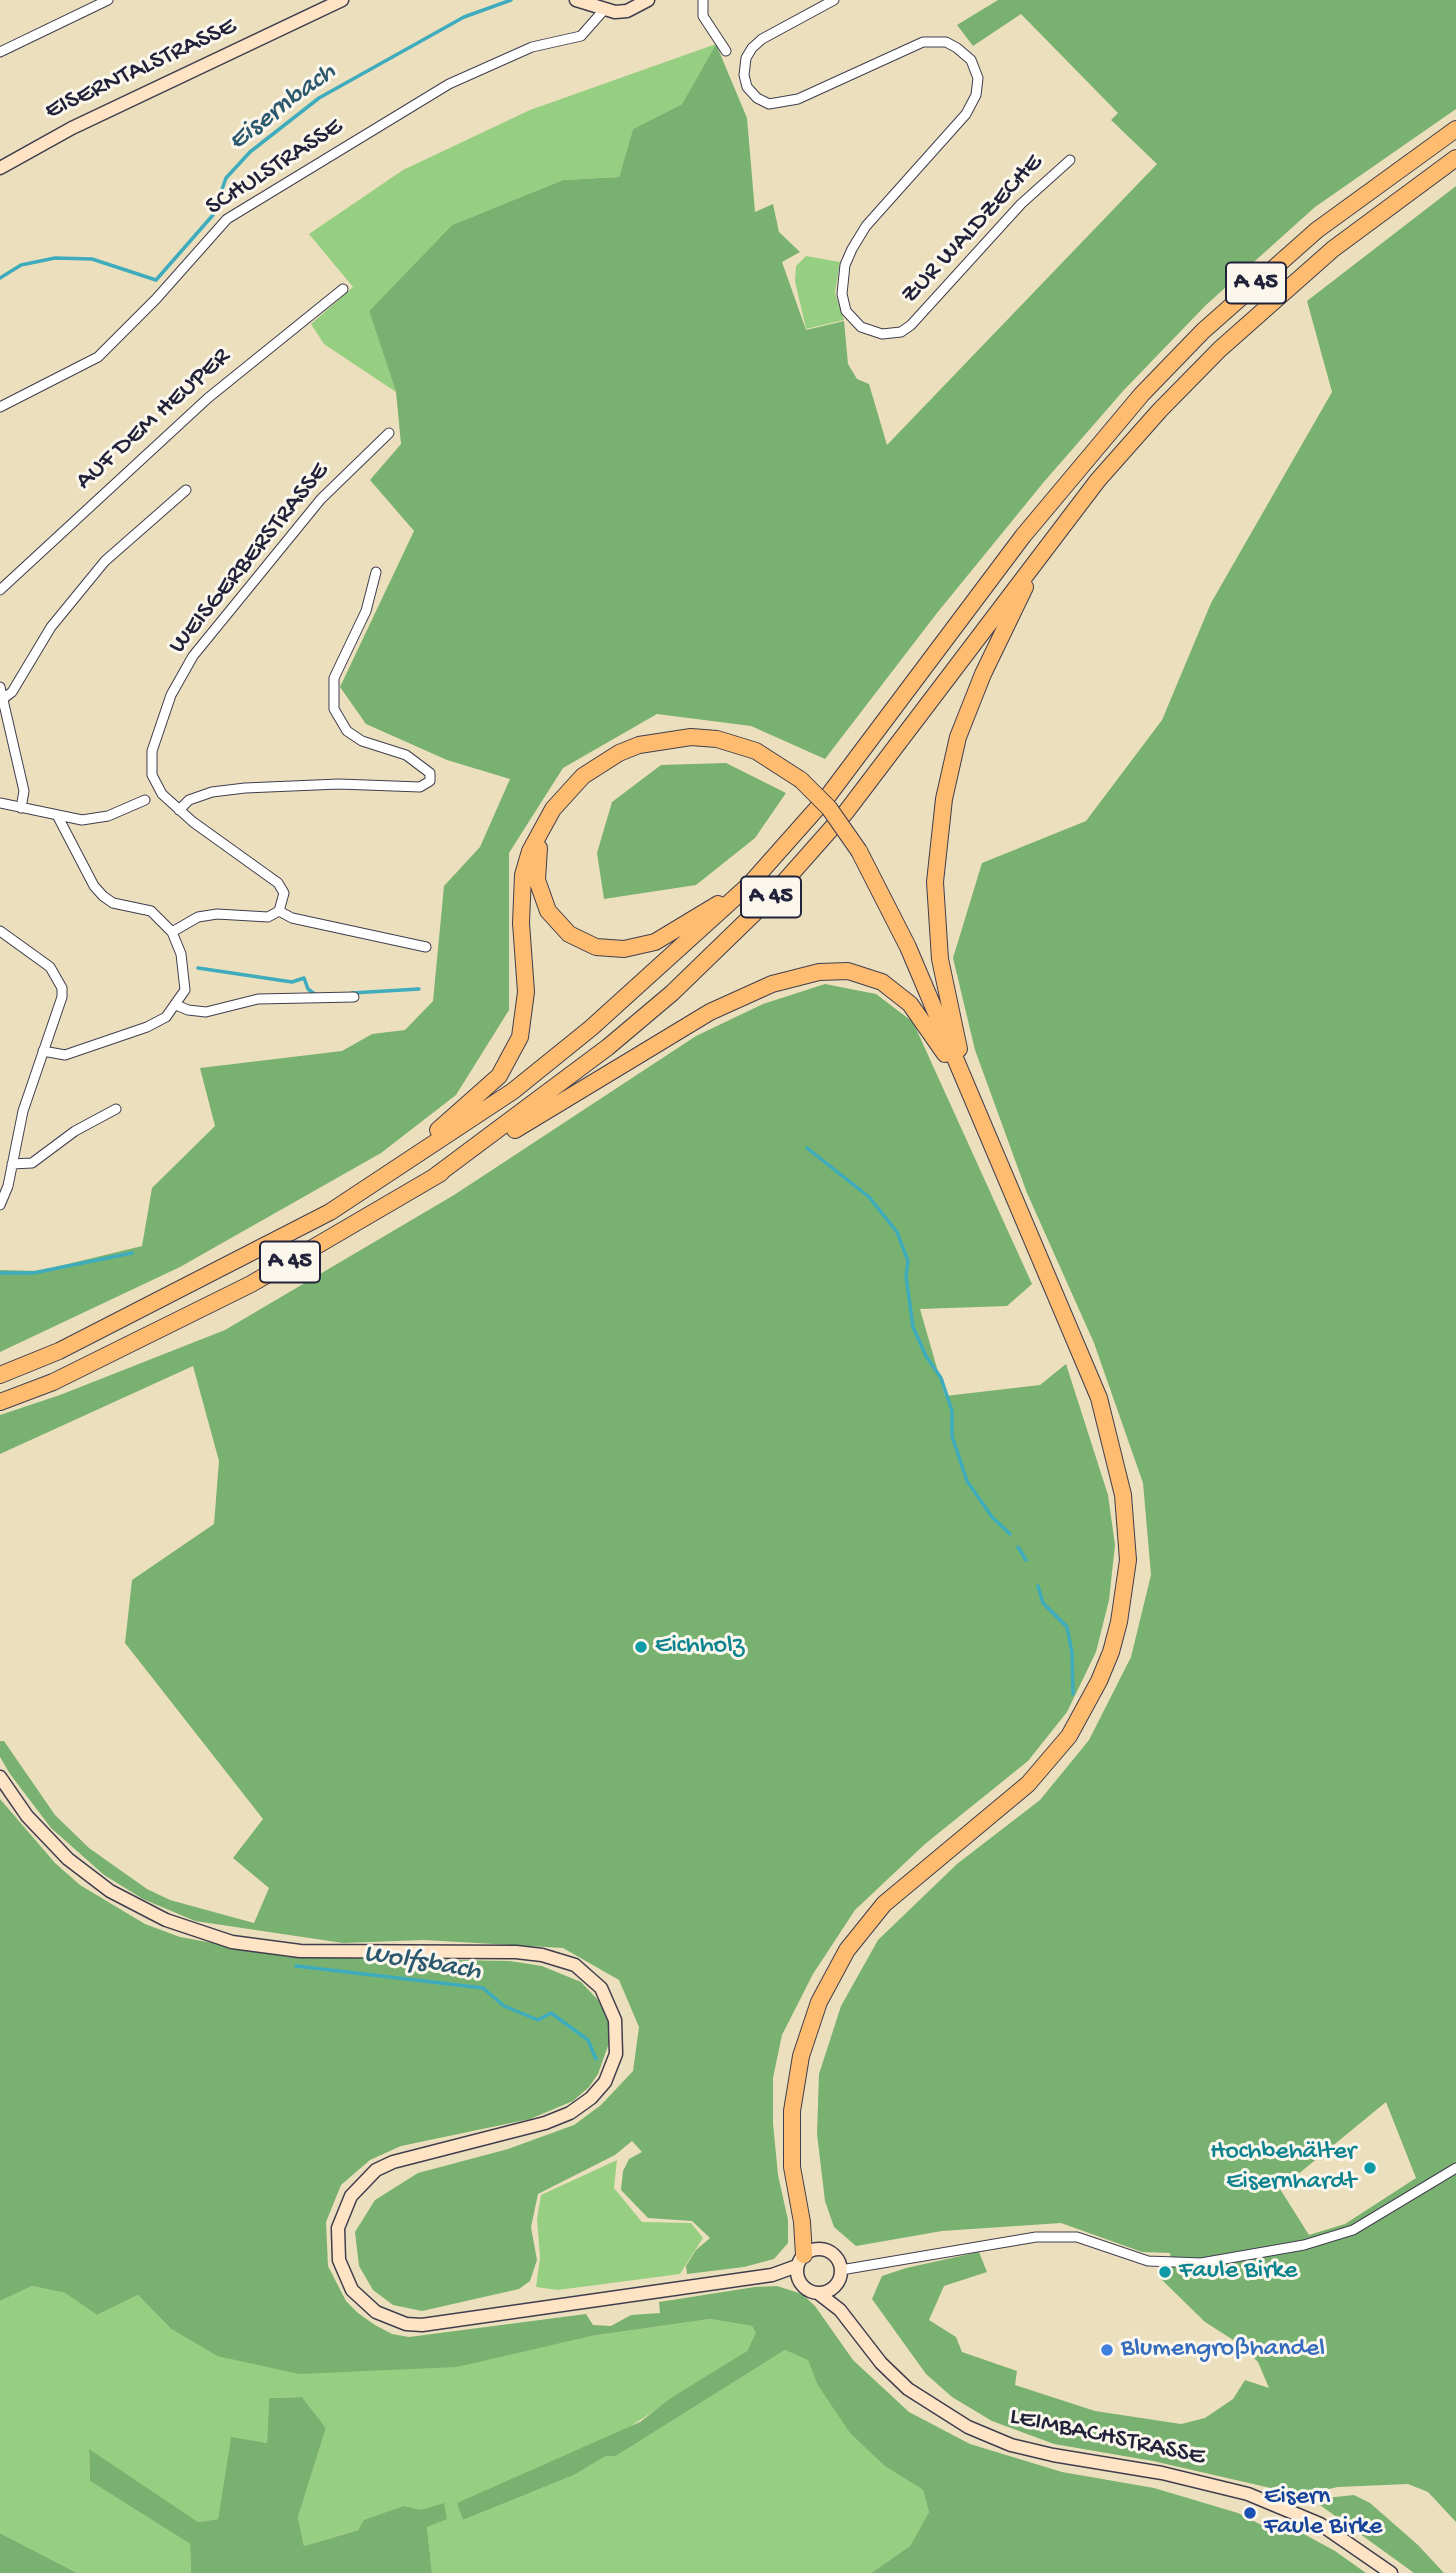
<!DOCTYPE html>
<html>
<head>
<meta charset="utf-8">
<style>
  body { margin:0 }
  canvas { display:block; background:#ecdfbd }
</style>
</head>
<body>
<canvas width="1456" height="2573"></canvas>
<script>
const context = document.querySelector('canvas').getContext('2d');
context.lineJoin = 'round';
function fillPath(path, color) { context.fillStyle = color; context.fill(path, 'evenodd'); }
const shape = rows => new Path2D(rows.map(r => 'M' + r).join(''));
function strokePath(path, color, width, dash) { context.strokeStyle = color; context.lineWidth = width; context.lineCap = dash ? 'butt' : 'round'; context.setLineDash(dash || []); context.stroke(path); }
function drawText(font, color, halo, rows, align = 'center') {
  context.font = font + ' "Gochi Hand",sans-serif'; context.lineWidth = 6; context.setLineDash([]); context.textBaseline = 'middle'; context.strokeStyle = halo; context.fillStyle = color; for (const [text, x, y, turn = 0] of rows) {
    context.save(); context.translate(x, y); context.rotate((+turn || 0) * Math.PI / 180); context.textAlign = isNaN(turn) ? turn : align; if (halo) context.strokeText(text, 0, 0); context.fillText(text, 0, 0); context.restore();
  }
}
const green = shape([
  [716,44,682,104,633,129,619,177,563,180,452,225,369,311,396,392,324,344,311,324,353,287,309,234,403,170,530,110],
  [806,256,840,262,835,293,844,320,806,329,795,281,796,266],
  [617,2160,614,2188,642,2222,691,2223,703,2238,680,2274,558,2290,536,2287,540,2257,537,2219,541,2195],
  [32,2286,65,2293,97,2315,138,2295,171,2329,217,2356,591,2336,710,2319,752,2326,757,2333,747,2351,617,2435,458,2503,463,2520,574,2475,606,2456,616,2456,785,2350,808,2359,817,2384,886,2467,923,2490,929,2512,910,2546,871,2573,432,2573,427,2527,443,2504,304,2546,298,2517,326,2428,302,2397,269,2398,267,2443,231,2438,218,2519,198,2522,89,2450,90,2481,190,2544,191,2573,77,2573,0,2533,0,2301]
]);
const forest = shape([
  [998,0,1456,0,1456,109,1315,207,1206,305,1123,391,1043,483,937,613,825,759,751,726,657,714,563,768,509,853,509,1010,456,1095,381,1153,180,1267,0,1352,0,1270,39,1271,142,1246,152,1188,215,1126,200,1068,342,1051,372,1034,405,1030,433,1001,444,886,480,847,510,779,447,760,366,724,340,687,414,531,370,480,401,444,396,392,369,311,452,225,563,180,619,177,633,129,682,104,716,44,747,118,755,212,773,204,779,232,800,252,782,262,806,330,844,321,848,364,857,379,869,384,887,445,1157,164,1111,120,1118,113,1021,14,973,46,957,25],
  [1456,186,1456,2522,1428,2492,1408,2484,1338,2487,1301,2495,1153,2461,1054,2444,992,2421,952,2397,926,2374,872,2299,882,2276,906,2268,979,2252,987,2272,944,2286,929,2320,956,2337,962,2352,1017,2371,1015,2385,1095,2411,1181,2424,1205,2418,1233,2399,1245,2380,1269,2388,1258,2362,1238,2343,1205,2322,1161,2279,1171,2268,1170,2253,1142,2252,1061,2223,942,2231,856,2246,834,2227,825,2201,817,2134,819,2074,841,2006,878,1940,957,1864,1040,1800,1089,1740,1131,1657,1151,1575,1143,1483,1094,1343,1027,1193,975,1050,953,958,982,863,1086,821,1162,720,1211,603,1332,392,1307,301],
  [1386,2102,1416,2178,1345,2224,1309,2235,1280,2189],
  [726,763,786,793,755,838,696,885,604,899,597,853,612,802,661,765],
  [825,984,876,994,913,1022,1032,1284,1007,1306,920,1309,945,1396,1040,1385,1066,1364,1108,1495,1115,1545,1109,1600,1096,1652,1067,1712,1028,1761,925,1844,855,1910,813,1974,782,2035,773,2078,773,2123,778,2175,788,2220,788,2243,774,2259,744,2267,687,2274,686,2266,696,2250,710,2238,692,2221,648,2218,621,2190,623,2171,629,2159,642,2152,632,2141,615,2155,538,2194,531,2227,537,2260,530,2281,519,2289,422,2311,393,2305,373,2290,359,2266,355,2232,375,2200,418,2173,508,2149,574,2125,601,2105,633,2071,639,2027,619,1980,563,1948,424,1940,343,1943,195,1921,143,1899,104,1875,51,1828,10,1774,0,1757,0,1741,4,1741,55,1815,89,1848,147,1889,170,1900,254,1923,269,1888,233,1858,263,1819,125,1643,132,1580,214,1524,219,1461,193,1366,0,1454,0,1415,60,1395,225,1330,454,1195,696,1036,763,1004],
  [0,1799,55,1863,80,1885,145,1924,180,1937,289,1957,510,1961,542,1966,581,1982,598,2000,608,2020,609,2043,598,2074,589,2087,573,2101,530,2119,401,2146,370,2160,341,2185,326,2222,328,2266,346,2301,358,2313,375,2325,392,2334,409,2337,586,2314,593,2325,611,2326,631,2315,660,2313,659,2302,755,2287,777,2286,802,2294,815,2306,853,2360,909,2412,970,2444,1062,2472,1154,2488,1238,2513,1277,2533,1291,2527,1335,2551,1366,2573,871,2573,910,2546,929,2512,923,2490,886,2467,850,2433,817,2384,808,2360,785,2350,616,2456,606,2456,574,2475,463,2520,457,2503,640,2422,671,2398,747,2351,756,2333,752,2326,710,2319,591,2336,457,2367,299,2374,217,2356,171,2329,138,2295,97,2315,65,2293,32,2286,0,2301],
  [302,2397,326,2428,298,2517,304,2546,358,2530,364,2520,404,2506,421,2510,444,2503,447,2519,427,2527,432,2573,191,2573,190,2544,90,2481,89,2449,198,2522,218,2519,231,2437,267,2443,269,2398],
  [1354,2495,1370,2503,1418,2545,1444,2573,1414,2573,1320,2505,1326,2498],
  [0,2533,77,2573,0,2573]
]);
const stream = shape([
  [0,278,21,265,55,258,92,259,156,280,213,215,226,178,250,152,319,98,464,17,511,0],
  [198,968,292,982,304,978,308,989,316,995],
  [352,993,419,989],
  [807,1148,869,1197,897,1232,908,1261,906,1276,913,1327,926,1356,941,1378,952,1411,952,1436,967,1481,992,1517,1010,1534],
  [0,1273,33,1273,132,1253],
  [1018,1547,1026,1560],
  [1038,1586,1043,1603,1067,1627,1072,1653,1073,1694],
  [296,1966,483,1988,504,2006,538,2020,551,2013,588,2040,596,2059]
]);
const minor = shape([
  [703,0,703,16,726,51],
  [834,0,762,39,752,48,746,58,744,75,747,87,757,98,769,104,798,99,923,42,946,42,957,48,971,60,978,78,976,95,966,114,866,226,852,249,845,265,842,294,846,311,861,327,882,334,901,332,911,325,1021,204,1070,160],
  [0,52,108,0],
  [0,407,98,357,156,299,227,219,449,84,532,47,581,36,603,11],
  [0,590,208,398,343,289],
  [0,687,24,791,21,808],
  [4,698,12,692,51,627,105,561,186,490],
  [0,803,82,820,108,816,145,800],
  [179,810,189,800,212,792,245,788,339,784,420,787,430,781,430,773,406,755,362,741,347,731,334,709,334,678,366,611,376,572],
  [279,911,284,893,278,883,193,822,162,794,152,775,152,751,171,695,193,656,321,499,389,433],
  [279,911,292,918,426,947],
  [0,931,50,967,62,988,62,997,23,1111,8,1186,0,1205],
  [172,932,198,917,217,914,268,917,279,911],
  [176,1005,188,1010,206,1012,258,999,354,997],
  [43,1051,65,1055,147,1027,166,1017,185,990,181,954,172,932,151,911,113,903,103,896,94,886,57,815],
  [12,1164,32,1163,75,1131,116,1109],
  [841,2270,1036,2237,1077,2237,1148,2261,1201,2263,1304,2245,1353,2230,1456,2168]
]);
const secondary = shape([
  [576,0,615,12,627,11,648,0],
  [0,168,72,128,342,0],
  [0,1777,27,1816,68,1859,110,1891,166,1920,232,1942,300,1951,516,1952,542,1955,575,1965,601,1988,615,2020,616,2054,605,2082,591,2098,570,2113,545,2123,393,2162,376,2170,351,2196,338,2228,339,2260,352,2290,376,2312,406,2324,422,2325,772,2275,797,2266],
  '797 2271a22 22 0 1 1 44 0a22 22 0 1 1-44 0Z',
  [818,2293,840,2310,881,2363,908,2389,968,2427,1011,2445,1053,2455,1162,2473,1248,2494,1320,2524,1391,2573]
]);
const motorway = shape([
  [539,848,537,880,548,911,569,934,596,947,624,949,655,942,718,904],
  [959,1049,940,959,935,882,944,799,958,737,983,674,1025,587],
  [438,1130,499,1076,520,1037,526,992,521,923,523,875,530,851,553,809,583,776,619,753,639,745,691,737,717,739,756,751,801,780],
  [515,1130,710,1012,772,984,819,972,848,971,882,982,910,1004,945,1054],
  [434,1177,608,1047,672,993,769,899,846,812,1098,480,1160,410,1220,349,1333,249,1456,158],
  [0,1375,59,1351,330,1212,513,1091,591,1028,750,884,828,796,1023,536,1142,394,1203,331,1317,230,1456,129],
  [0,1402,53,1382,251,1284,441,1173],
  [804,2255,802,2222,792,2167,792,2111,801,2056,819,2002,847,1950,884,1904,1028,1784,1069,1736,1099,1681,1111,1652,1119,1622,1128,1560,1123,1495,1099,1398,908,947,859,851]
]);
const motorwayBridge = shape([
  [801,780,829,808,859,851]
]);
const markers = [
  [641,1647,7,"#0f9aa8"],
  [1370,2168,7,"#0f9aa8"],
  [1165,2272,7,"#0f9aa8"],
  [1107,2350,7,"#3f7fe0"],
  [1250,2513,7,"#1a4fb4"]
];
const shields = [
  [1256,283,60],
  [771,897,60],
  [290,1262,60]
];
const shieldNames = [
  ["A 45",1256,283],
  ["A 45",771,897],
  ["A 45",290,1262]
];
const streetNames = [
  ["EISERNTALSTRASSE",141,70,-25],
  ["SCHULSTRASSE",275,168,-33],
  ["ZUR WALDZECHE",973,230,-47],
  ["AUF DEM HEUPER",154,420,-42],
  ["WEISGERBERSTRASSE",250,559,-51],
  ["LEIMBACHSTRASSE",1107,2438,12]
];
const cultureNames = [
  ["Eichholz",655,1647],
  ["Hochbehälter",1356,2153,"right"],
  ["Eisernhardt",1356,2183,"right"],
  ["Faule Birke",1179,2272]
];
const shopNames = [
  ["Blumengroßhandel",1121,2350]
];
const transitNames = [
  ["Eisern",1264,2498],
  ["Faule Birke",1264,2528]
];
const waterNames = [
  ["Eisernbach",283,108,-37],
  ["Wolfsbach",422,1964,9]
];
fillPath(green, '#97cf82');
fillPath(forest, '#79b270');
strokePath(stream, '#3eacbc', 3.5);
strokePath(minor, '#403e4e', 11);
strokePath(secondary, '#403e4e', 15);
strokePath(motorway, '#403e4e', 18);
strokePath(minor, '#fff', 9);
strokePath(secondary, '#fee4c5', 12);
strokePath(motorway, '#fdbc6f', 16);
strokePath(motorwayBridge, '#403e4e', 18, []);
strokePath(motorwayBridge, '#fdbc6f', 16);
for (const [x, y, r, color] of markers) { const dot = new Path2D(); dot.arc(x, y, r, 0, 2 * Math.PI); context.fillStyle = color; context.fill(dot); strokePath(dot, '#fbf7ec', 2.5); }
for (const [x, y, w] of shields) { const box = new Path2D(); box.roundRect(x - w / 2, y - 20.5, w, 41, 5); context.fillStyle = '#fbf7ec'; context.fill(box); strokePath(box, '#22223b', 2); }
drawText('bold 24px', '#22223b', null, shieldNames);
drawText('26px', '#22223b', '#fbf7ec', streetNames);
drawText('26px', '#0d838f', '#fbf7ec', cultureNames, 'left');
drawText('26px', '#366cbe', '#fbf7ec', shopNames, 'left');
drawText('26px', '#164399', '#fbf7ec', transitNames, 'left');
drawText('italic 28px', '#2d596f', '#fbf7ec', waterNames);
</script>
</body>
</html>
